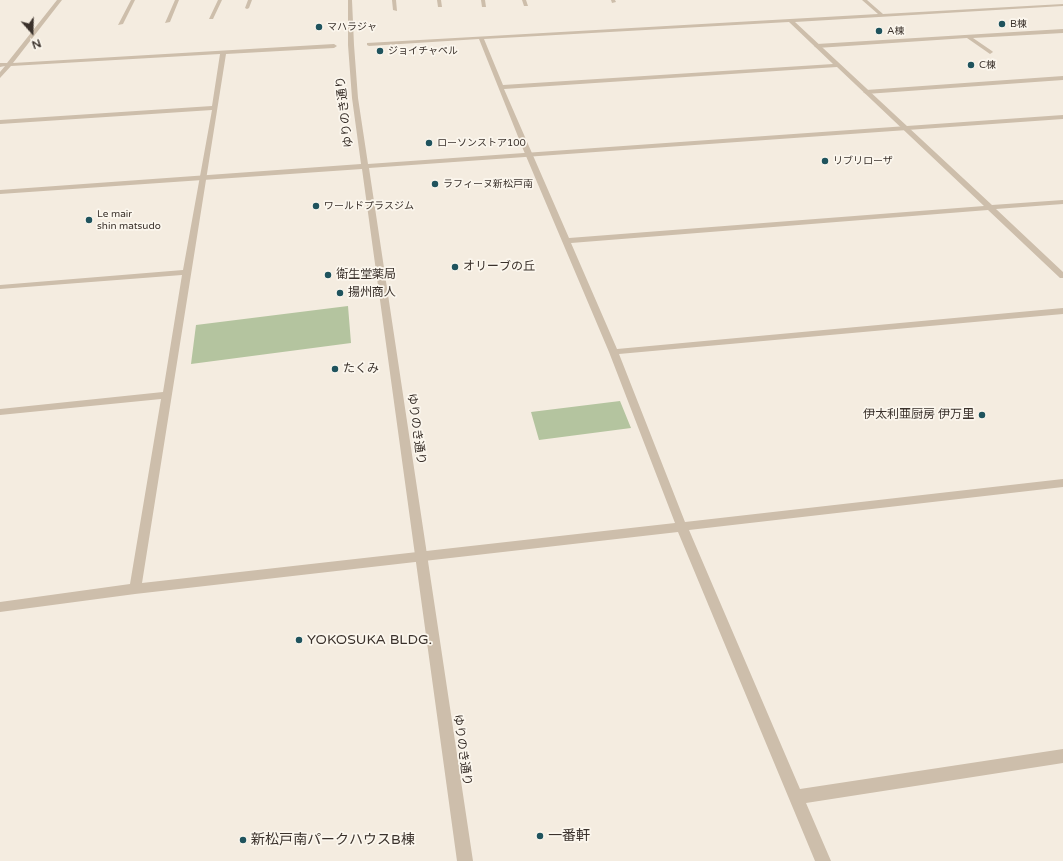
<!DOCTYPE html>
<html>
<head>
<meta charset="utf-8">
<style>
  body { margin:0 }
  #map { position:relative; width:1063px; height:861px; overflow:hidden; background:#f4ece0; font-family:"Varela Round",sans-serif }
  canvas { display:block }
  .north { position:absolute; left:12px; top:12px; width:40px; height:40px; -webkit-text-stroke:3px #fbf6ed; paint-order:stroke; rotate:160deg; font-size:11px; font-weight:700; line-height:16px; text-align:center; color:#3a312b }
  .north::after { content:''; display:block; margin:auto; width:14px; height:18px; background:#3a312b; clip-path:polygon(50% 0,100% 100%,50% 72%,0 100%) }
</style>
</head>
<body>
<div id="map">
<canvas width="1063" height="861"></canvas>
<div class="north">N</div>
</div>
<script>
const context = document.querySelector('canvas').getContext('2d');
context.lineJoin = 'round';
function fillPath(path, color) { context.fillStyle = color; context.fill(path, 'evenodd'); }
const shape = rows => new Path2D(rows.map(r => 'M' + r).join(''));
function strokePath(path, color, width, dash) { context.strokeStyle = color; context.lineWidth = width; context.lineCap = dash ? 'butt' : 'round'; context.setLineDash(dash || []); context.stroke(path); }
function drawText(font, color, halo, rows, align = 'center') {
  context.font = font + ' "Varela Round","Noto Sans JP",sans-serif'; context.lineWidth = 3.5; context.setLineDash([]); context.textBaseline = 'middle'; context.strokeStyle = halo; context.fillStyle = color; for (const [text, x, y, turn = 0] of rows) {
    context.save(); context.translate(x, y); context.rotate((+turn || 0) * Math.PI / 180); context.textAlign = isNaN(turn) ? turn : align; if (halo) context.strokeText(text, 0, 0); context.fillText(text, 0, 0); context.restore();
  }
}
const green = shape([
  [348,306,351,343,191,364,196,325],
  [620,401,631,428,539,440,531,412]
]);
const service = shape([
  [131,0,135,0,123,24,118,25,131,0],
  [175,0,179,0,170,22,165,23,175,0],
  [218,0,222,0,213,19,209,19,218,0],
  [248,0,252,0,249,8,247,9,245,8,248,0],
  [392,0,396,0,397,11,393,10,392,0],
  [437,0,441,0,442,7,438,7,437,0],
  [481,0,485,0,486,7,482,7,481,0],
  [522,0,526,0,528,6,524,6,522,0],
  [611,0,615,0,616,2,612,3,611,0],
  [1063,29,1063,33,973,38,992,51,993,52,990,54,967,38,817,48,814,46,817,44,1063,29],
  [1063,76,1063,80,866,94,863,92,866,90,1063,76]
]);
const minor = shape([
  [57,0,62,0,13,63,334,44,337,46,334,48,226,54,142,583,675,523,609,352,523,149,479,39,369,46,367,45,367,43,878,14,862,0,867,0,883,14,1063,4,1063,6,795,22,992,205,1063,200,1063,204,996,209,1063,272,1063,278,1060,278,988,210,571,243,617,349,1063,308,1063,314,619,354,685,522,1063,479,1063,487,689,530,800,789,1063,749,1063,763,806,803,831,861,815,861,678,532,135,594,0,612,0,602,130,584,161,399,0,415,0,409,163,392,182,275,0,289,0,285,183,270,212,110,0,124,0,120,212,106,220,54,11,66,0,78,0,72,5,66,0,67,0,63,7,63,57,0],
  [789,22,833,64,503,85,484,39,789,22],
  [837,67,984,206,569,238,504,89,837,67]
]);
const tertiary = shape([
  [348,0,352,0,354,45,358,98,368,164,1063,115,1063,119,369,168,473,861,457,861,362,169,0,194,0,190,361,164,352,98,348,45,348,0]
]);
const markers = [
  [1002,24,4,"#1f535d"],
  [319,27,4,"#1f535d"],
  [879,31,4,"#1f535d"],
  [380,51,4,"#1f535d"],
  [971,65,4,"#1f535d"],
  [429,143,4,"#1f535d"],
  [825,161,4,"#1f535d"],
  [435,184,4,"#1f535d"],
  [316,206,4,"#1f535d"],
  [89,220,4,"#1f535d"],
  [455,267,4,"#1f535d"],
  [328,275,4,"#1f535d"],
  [340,293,4,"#1f535d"],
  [335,369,4,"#1f535d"],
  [982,415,4,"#1f535d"],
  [299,640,4,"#1f535d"],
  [540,836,4,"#1f535d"],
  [243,840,4,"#1f535d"]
];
const farPoinames = [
  ["B棟",1010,24],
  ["マハラジャ",327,27],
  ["A棟",887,31],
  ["ジョイチャペル",388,51],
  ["C棟",979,65],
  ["ローソンストア100",437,143],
  ["リブリローザ",833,161],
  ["ラフィーヌ新松戸南",443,184],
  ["ワールドプラスジム",324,206],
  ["Le mair",97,214],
  ["shin matsudo",97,226]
];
const streetNames = [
  ["ゆりのき通り",345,112,-97],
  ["ゆりのき通り",416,429,82],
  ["ゆりのき通り",462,750,82]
];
const poiNames = [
  ["オリーブの丘",463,267],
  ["衛生堂薬局",336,275],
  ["揚州商人",348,293],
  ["たくみ",343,369],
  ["伊太利亜厨房 伊万里",974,415,"right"]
];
const nearPoinames = [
  ["YOKOSUKA BLDG.",307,640],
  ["一番軒",548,836],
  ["新松戸南パークハウスB棟",251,840]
];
fillPath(green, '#b4c49f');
fillPath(service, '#cdbeab');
fillPath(minor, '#cdbeab');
fillPath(tertiary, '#cdbeab');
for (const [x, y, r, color] of markers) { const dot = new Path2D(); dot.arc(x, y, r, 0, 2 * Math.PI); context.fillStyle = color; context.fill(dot); strokePath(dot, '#fbf6ed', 1.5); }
drawText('10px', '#3a312b', '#fbf6ed', farPoinames, 'left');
drawText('12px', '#3a312b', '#fbf6ed', streetNames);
drawText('12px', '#3a312b', '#fbf6ed', poiNames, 'left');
drawText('14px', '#3a312b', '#fbf6ed', nearPoinames, 'left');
</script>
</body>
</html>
